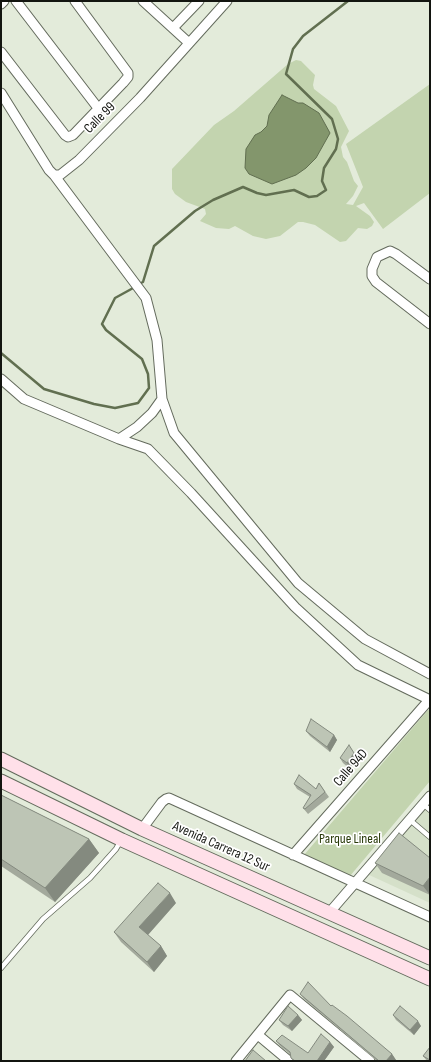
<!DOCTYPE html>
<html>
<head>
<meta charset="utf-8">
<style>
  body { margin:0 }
  #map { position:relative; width:431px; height:1062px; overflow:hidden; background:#e3ebda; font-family:"Sofia Sans Condensed",sans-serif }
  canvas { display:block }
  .frame { position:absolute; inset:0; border:2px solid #131510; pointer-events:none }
</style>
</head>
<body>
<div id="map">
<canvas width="431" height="1062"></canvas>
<div class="frame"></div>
</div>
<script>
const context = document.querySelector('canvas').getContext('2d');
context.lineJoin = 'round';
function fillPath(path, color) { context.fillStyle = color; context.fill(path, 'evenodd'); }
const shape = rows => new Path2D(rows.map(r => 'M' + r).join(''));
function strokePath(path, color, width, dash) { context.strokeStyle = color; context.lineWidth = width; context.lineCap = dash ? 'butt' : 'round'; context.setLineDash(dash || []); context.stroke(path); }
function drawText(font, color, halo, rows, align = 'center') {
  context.font = font + ' "Sofia Sans Condensed",sans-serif'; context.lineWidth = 3.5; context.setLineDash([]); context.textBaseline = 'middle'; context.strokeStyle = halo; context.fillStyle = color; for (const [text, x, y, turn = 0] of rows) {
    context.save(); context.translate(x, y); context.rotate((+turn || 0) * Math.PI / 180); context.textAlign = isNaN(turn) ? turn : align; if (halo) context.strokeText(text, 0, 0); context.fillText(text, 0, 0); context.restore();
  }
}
const built = shape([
  [430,803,430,903,367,874]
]);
const green = shape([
  [296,60,301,61,315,75,313,85,314,89,336,106,349,131,341,147,343,157,347,162,354,181,358,186,353,196,346,204,353,205,363,187,346,144,430,84,430,193,383,229,364,203,356,206,370,216,374,222,372,226,367,229,358,228,346,241,340,242,315,225,303,222,298,222,280,236,266,239,253,236,235,226,229,229,216,228,200,221,206,214,205,209,186,202,175,194,172,189,172,169,214,125,234,111,288,64],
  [428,710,430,711,430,781,350,876,304,855]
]);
const water = shape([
  [282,95,298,103,303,103,319,113,330,133,316,158,306,168,296,175,272,184,249,174,245,168,246,149,255,135,261,132,267,126,269,115,282,95]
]);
const stream = shape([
  [139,284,143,282,154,246,195,211,213,200,243,187,257,193,266,195,294,190,309,197,317,196,326,190,322,181,324,168,336,149,338,139,332,119,286,74,293,49,303,36,348,1],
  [1,353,44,389,94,404,115,408,138,403,149,388,148,374,142,359,106,330,102,324,115,298,135,287]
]);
const lane = shape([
  [423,804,430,810],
  [410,820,430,837],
  [1,968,43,919,90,878,116,849,121,840]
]);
const street = shape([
  [16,1,98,108],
  [143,1,189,43],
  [1,4,4,1],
  [173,28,199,1],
  [1,52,65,135,68,137,73,135,123,83,128,77,128,73,75,1],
  [1,93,49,170,54,175,60,175,79,160,140,98,227,1],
  [54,175,146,298,157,340,162,399,174,433,298,583,365,639,430,674],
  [430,279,396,254,390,251,377,257,372,269,372,276,376,282,430,324],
  [1,379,24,399,119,439,148,449,191,493,295,607,358,665,430,700],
  [119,439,137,427,152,413,162,399],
  [142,829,162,802,166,799,169,798,430,917],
  [293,855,430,699],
  [329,913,430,796],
  [258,1035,289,1061],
  [236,1061,290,995,370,1061]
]);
const secondary = shape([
  [1,759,142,829,430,958],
  [1,781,122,840,430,979]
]);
const wall = shape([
  [306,731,334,735,337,740,330,752,310,736],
  [340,758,358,758,350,769,343,763],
  [319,783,329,797,308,814,303,808,310,797,297,789,294,784,316,789],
  [1,795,89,839,99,853,55,902,1,866],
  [399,833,430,895,382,873,375,863],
  [176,903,148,935,161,946,167,956,154,972,121,942,114,932],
  [300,994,331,1006,392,1054,396,1060,394,1061,377,1061,304,999],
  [298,1015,302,1020,292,1031,283,1025,279,1020],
  [393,1015,421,1026,414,1035,396,1020],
  [276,1041,308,1053,330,1042,334,1047,324,1061,293,1061,291,1058,290,1054,280,1046],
  [430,1047,430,1061,427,1061,423,1056]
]);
const shadedWall = shape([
  [334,735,337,740,330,752,327,747],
  [354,753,358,758,350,769,347,763],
  [89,839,99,853,55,902,45,888],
  [430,877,430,895,423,886],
  [170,893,176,903,146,937,139,927],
  [161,946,167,956,154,972,147,962],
  [298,1015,302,1020,292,1031,288,1026],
  [418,1021,421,1026,414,1035,410,1030],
  [330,1042,334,1047,324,1061,317,1061],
  [392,1054,396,1060,394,1061,386,1061]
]);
const building = shape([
  [311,719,334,735,327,747,306,731,311,719],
  [349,745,354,753,347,763,340,758,349,745],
  [299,775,316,789,319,783,325,792,305,809,303,808,311,795,294,784,299,775],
  [1,795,89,839,45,888,1,859,1,795],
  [399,833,430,858,430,877,423,886,375,863,399,833],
  [158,883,170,893,139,927,161,946,147,962,114,932,158,883],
  [308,982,331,1006,332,1005,347,1016,392,1054,386,1061,379,1061,300,994,308,982],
  [288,1006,298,1015,288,1026,279,1020,288,1006],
  [400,1006,418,1021,410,1030,393,1015,400,1006],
  [321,1034,330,1042,317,1061,295,1061,291,1058,290,1052,276,1041,282,1035,308,1053,321,1034],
  [430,1047,430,1060,423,1056,430,1047],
  [253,1050,266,1061,245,1061,253,1050]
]);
const streetNames = [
  ["Calle 99",100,118,-45],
  ["Calle 94D",351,768,-49],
  ["Avenida Carrera 12 Sur",221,847,24]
];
const parkNames = [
  ["Parque Lineal",350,839]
];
fillPath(built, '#d5e0c9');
fillPath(green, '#c3d4af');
fillPath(water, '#83966c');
strokePath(water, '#616f50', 1);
strokePath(stream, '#616f50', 2.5);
strokePath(lane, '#646b5d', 6);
strokePath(street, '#646b5d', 11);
strokePath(secondary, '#646b5d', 15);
strokePath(lane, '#fff', 4.5);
strokePath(street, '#fff', 9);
strokePath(secondary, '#ffe0e9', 13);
fillPath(wall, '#a3a99c');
fillPath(shadedWall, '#848a7f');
fillPath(building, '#bdc5b5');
strokePath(building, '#848a7f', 1);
drawText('14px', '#131510', '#fff', streetNames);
drawText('14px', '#283a09', '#fff', parkNames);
</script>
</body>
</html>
